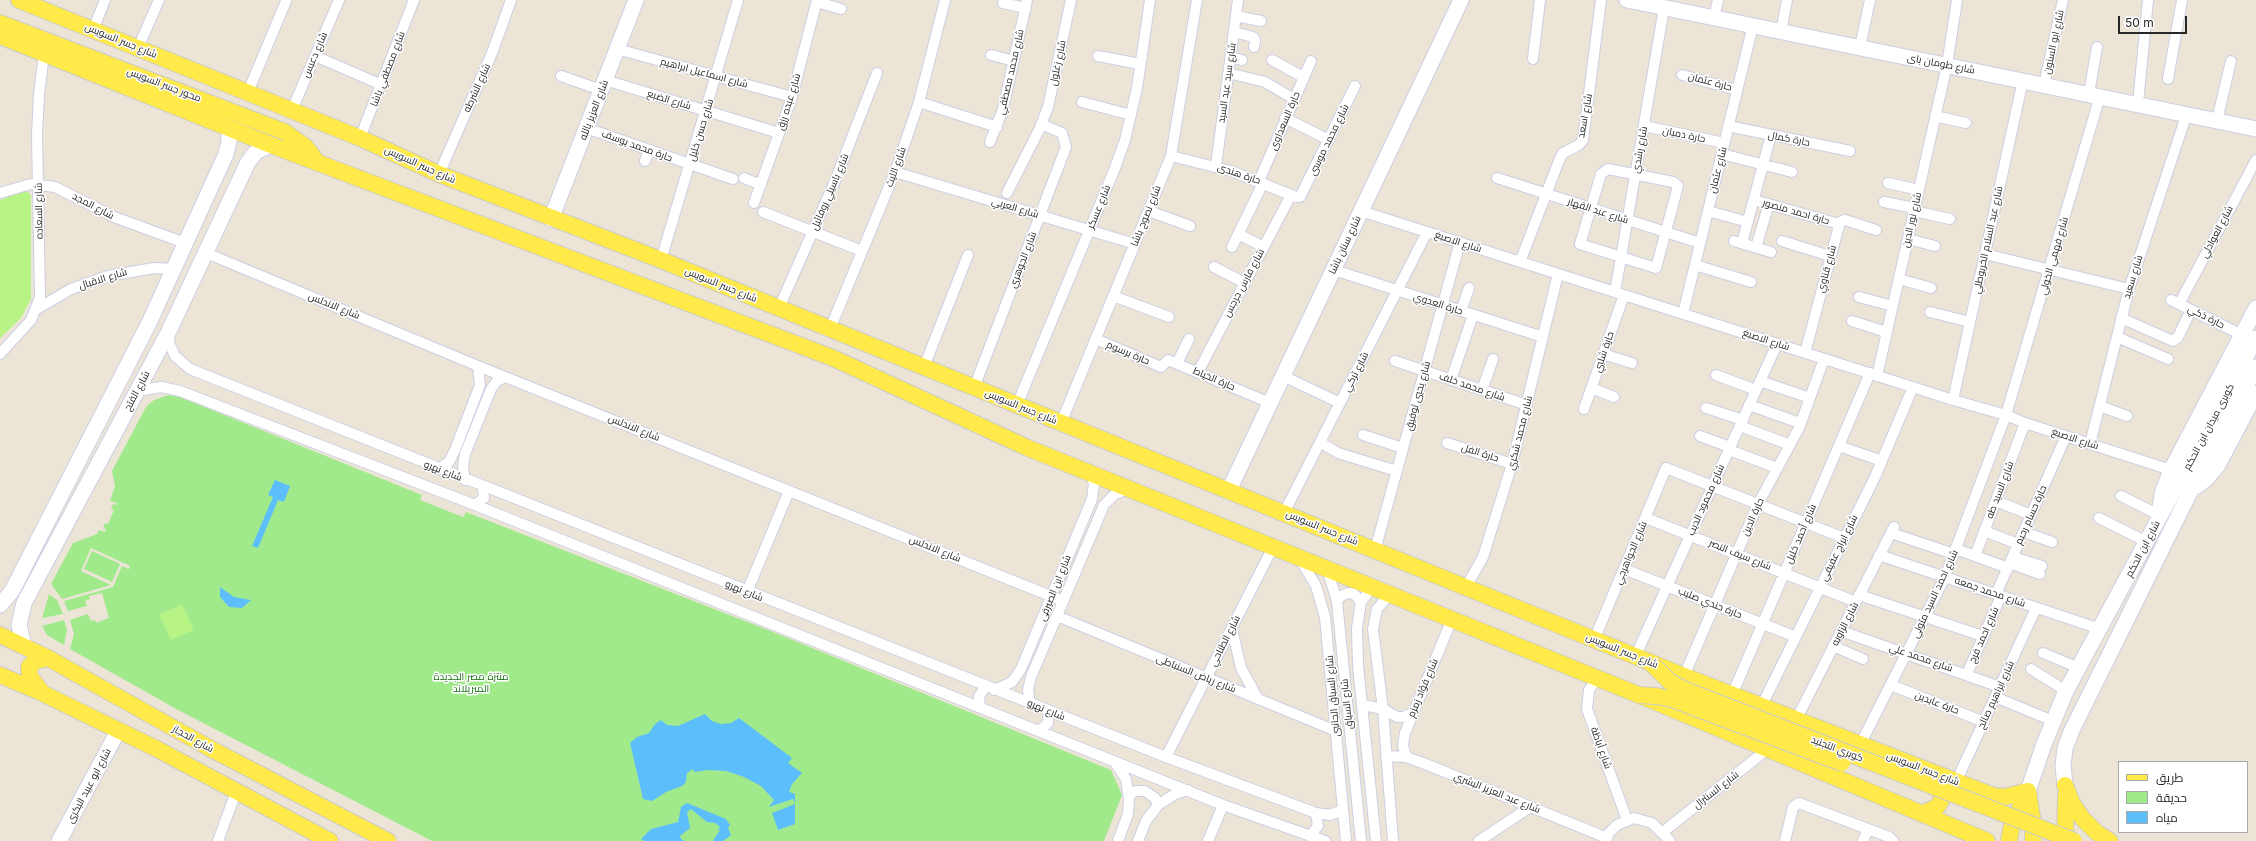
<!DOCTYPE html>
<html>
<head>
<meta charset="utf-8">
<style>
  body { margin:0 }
  #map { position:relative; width:2256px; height:841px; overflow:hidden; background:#ece5d7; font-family:Inter,Cairo,sans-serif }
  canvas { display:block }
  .legend { position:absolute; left:2118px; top:761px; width:130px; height:72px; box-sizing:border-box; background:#fff; border:1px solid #a9a9a9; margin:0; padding:5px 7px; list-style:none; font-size:12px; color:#272727 }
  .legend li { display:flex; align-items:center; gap:8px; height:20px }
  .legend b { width:20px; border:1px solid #a9a9a9 }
  .scale { position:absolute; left:2118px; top:16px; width:69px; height:18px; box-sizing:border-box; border:2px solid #272727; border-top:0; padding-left:5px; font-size:12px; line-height:14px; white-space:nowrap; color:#272727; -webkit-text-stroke:3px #fff; paint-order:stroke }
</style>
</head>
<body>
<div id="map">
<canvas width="2256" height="841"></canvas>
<ul class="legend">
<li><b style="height:5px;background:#ffea49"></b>طريق</li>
<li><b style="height:11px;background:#a1ea8c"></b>حديقة</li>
<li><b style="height:11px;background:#5cbffc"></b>مياه</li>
</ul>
<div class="scale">50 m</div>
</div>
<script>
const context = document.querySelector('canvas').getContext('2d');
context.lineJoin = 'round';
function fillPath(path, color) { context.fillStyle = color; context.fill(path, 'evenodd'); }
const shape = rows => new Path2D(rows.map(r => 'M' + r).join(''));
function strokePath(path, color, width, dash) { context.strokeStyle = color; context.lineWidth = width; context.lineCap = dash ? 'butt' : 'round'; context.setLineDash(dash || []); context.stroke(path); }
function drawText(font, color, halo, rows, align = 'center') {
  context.font = font + ' Inter,Cairo,sans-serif'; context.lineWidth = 3; context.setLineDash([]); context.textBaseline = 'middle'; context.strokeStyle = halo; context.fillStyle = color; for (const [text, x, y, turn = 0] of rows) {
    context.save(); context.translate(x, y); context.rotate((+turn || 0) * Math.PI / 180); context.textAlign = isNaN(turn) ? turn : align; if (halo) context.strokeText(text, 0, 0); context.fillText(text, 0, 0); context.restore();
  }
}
const green = shape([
  [169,395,180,397,422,495,420,500,463,517,466,512,773,632,1111,770,1122,795,1104,841,432,841,178,710,70,649,74,634,70,620,88,614,91,621,95,620,96,623,109,618,102,593,89,596,90,599,85,601,87,606,68,611,64,601,113,587,122,566,129,569,130,566,91,548,81,571,111,585,62,599,51,584,73,543,97,534,99,530,105,532,106,529,103,528,105,523,108,524,114,510,111,509,113,504,116,505,117,503,110,501,115,486,112,471,146,407,154,400],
  [92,551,120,564,112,582,84,569],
  [49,594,57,600,63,614,42,618],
  [64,620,67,630,64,645,47,635,42,626]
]);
const pitch = shape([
  [26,191,31,195,31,299,21,318,0,338,0,200],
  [182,604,194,630,171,640,159,615]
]);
const water = shape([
  [275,480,290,486,284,502,278,500,258,548,252,546,273,497,268,495],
  [220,587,234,597,251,600,242,608,229,607,220,597],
  [705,714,712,721,721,724,731,723,739,718,792,758,788,763,802,773,792,784,789,792,795,794,795,824,778,830,772,813,795,804,793,799,769,807,774,800,761,786,744,777,726,771,708,770,694,772,693,769,687,773,686,782,682,786,666,792,652,801,643,799,630,743,637,737,649,733,655,724,661,720,667,725,678,726],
  [687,803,726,819,730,825,728,828,731,835,723,841,713,841,720,830,718,829,720,827,715,823,707,822,691,809,687,812,690,828,680,836,681,839,685,841,644,841,641,839,651,829,678,822,681,807]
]);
const street = shape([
  [817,2,841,9],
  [1003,3,1026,8],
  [1236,16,1261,21],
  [1714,18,1718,0],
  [93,30,105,0],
  [1781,31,1787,0],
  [1234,32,1253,37,1255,40,1254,47],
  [1860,47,1870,0],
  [138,48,159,0],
  [617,49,792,97],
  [991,55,1014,61],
  [315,56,382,85],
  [1098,56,1140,64],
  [1231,57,1242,60],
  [1533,59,1540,0],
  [1272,60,1303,77],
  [1228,73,1265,82,1294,99],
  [1682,75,1737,90],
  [561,76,601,90],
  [2168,79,2182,0],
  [605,80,779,133],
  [2044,84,2063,0],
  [248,92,286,1],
  [2089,94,2097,47],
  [919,102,997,127],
  [1082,102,1131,115],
  [2138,103,2148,0],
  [292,110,339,0],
  [1935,116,1966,123],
  [1285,118,1329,140],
  [2217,120,2231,61],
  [1644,126,1724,143],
  [1728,126,1850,151],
  [586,128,733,179],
  [360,138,414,0],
  [990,142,1003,109,1027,0],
  [1722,154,1792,172],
  [1171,156,1231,171,1296,197,1300,197,1355,86],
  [645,161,649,150],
  [1216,166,1238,0],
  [1608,169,1673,182,1678,186,1656,268,1580,244,1601,174,1608,169],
  [895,172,1135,244],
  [439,174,492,53,511,0],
  [744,178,761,185],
  [1497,178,1700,243],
  [1259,181,1311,61],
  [1888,183,1919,190],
  [0,193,31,184,55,187,114,217,185,243],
  [1007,193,1039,130,1048,107,1071,0],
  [1754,200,1839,224],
  [1884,202,1915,208],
  [754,203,792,97,817,0],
  [1149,211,1190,226],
  [1361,211,1953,400,2006,415,2025,423,2171,470],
  [1708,211,1748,222],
  [1914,211,1950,219],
  [763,212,862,251],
  [1238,234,1264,247],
  [1908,239,1935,246],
  [1734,241,1771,252],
  [1782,241,1830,256],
  [1742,243,1771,135],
  [1232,247,1263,183],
  [1756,247,1769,204],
  [206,253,478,366,1063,601],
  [1985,254,2129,289],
  [661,260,738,0],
  [1520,262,1560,158,1563,153,1579,145,1583,140,1601,0],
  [1695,265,1751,282],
  [1214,267,1245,283],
  [1334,270,1543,337],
  [1899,279,1931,288],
  [1615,292,1664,8],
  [1113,296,1169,317],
  [1859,297,1893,306],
  [2171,300,2242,335],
  [2179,304,2256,160],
  [779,308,835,181,877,73],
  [37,309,71,289,108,276,154,268,174,269],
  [1461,311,1469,288],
  [1930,312,1970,322],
  [1683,314,1753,25],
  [2121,318,2173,341,2178,337,2191,310],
  [1852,321,1886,332],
  [830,329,895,172,919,102,945,0],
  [168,333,170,345,175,356,190,369,1166,757,1316,813,1330,815,1343,810],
  [2117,337,2168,359],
  [1096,339,1161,367,1168,360,1270,403],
  [1805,353,1840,222,1845,220,1876,230],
  [0,354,31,320,40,297,37,134,39,94,44,54],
  [1603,354,1632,363],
  [1395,361,1527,405],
  [1177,363,1189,339],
  [924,367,968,255],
  [1198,372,1291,195],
  [1716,375,1756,390],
  [1283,376,1340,403],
  [1877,376,1947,65,1957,0],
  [1451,380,1473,315],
  [1760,381,1810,398],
  [974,388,1066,147,1062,133,1041,124],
  [1591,388,1614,397],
  [1482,390,1493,359],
  [137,391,161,387,180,391,475,505,1223,805,1325,841],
  [1953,400,2023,80],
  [1017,405,1115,168,1125,140,1137,88,1150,0],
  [1749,405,1800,423],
  [2100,406,2127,416],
  [1706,408,1743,420],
  [1584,409,1624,295],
  [1061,423,1171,156,1197,0],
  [1740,426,1790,445],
  [1363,435,1403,448],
  [1700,436,1730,447],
  [1320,442,1338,453,1397,471],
  [1447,443,1512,464],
  [2090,444,2129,289,2187,113],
  [1839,446,1882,461],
  [1729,450,1777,468],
  [438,469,449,462,455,450,480,385,478,366],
  [465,480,463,467,465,454,491,389,497,381,505,377],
  [2121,496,2161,516],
  [1996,501,2031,515],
  [475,505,484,498,483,487],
  [1284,513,1427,232],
  [1646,518,1856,602],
  [2099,518,2147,542],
  [1984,531,2018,544],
  [2024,532,2052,542],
  [1891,533,1954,554],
  [1956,549,2008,568],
  [1375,550,1460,242],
  [1879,555,2100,629],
  [1975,556,2025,423],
  [2013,557,2042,566],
  [1300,559,1316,586,1325,617,1346,841],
  [2010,563,2040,574],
  [1327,569,1337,601,1361,841],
  [1624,569,1796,637],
  [1372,587,1361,602,1357,628,1358,666,1376,841],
  [1466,587,1483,557,1512,464,1558,274],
  [747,592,789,491],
  [1390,594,1377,609,1373,629,1383,709,1393,841],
  [1996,594,2066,436],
  [1859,595,1983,636],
  [1337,601,1341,596,1348,593,1354,594,1361,602],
  [1057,616,1336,731],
  [1232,629,1241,668,1258,699],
  [1841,631,2000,687],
  [1594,640,1666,468,1844,538],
  [1833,646,1863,659],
  [2043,653,2079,668],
  [1635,657,1777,344],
  [2031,669,2066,691],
  [1967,674,2001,596],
  [1684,676,1758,504,1799,428,1824,359],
  [1597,678,1589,690,1587,709,1627,820],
  [1891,685,1984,722],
  [994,690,1012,682,1021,669,1092,499,1094,484,1090,473],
  [1732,695,1870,373],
  [1995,697,2053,721],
  [1030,704,1028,690,1031,677,1104,505,1115,494,1129,489],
  [1363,705,1383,709,1397,717,1403,717,1412,713],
  [980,707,979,696,986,686],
  [1761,707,1875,477,1913,387],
  [1796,720,1894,527],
  [1039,731,1048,723,1049,711],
  [1860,745,1945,577,2006,415,2100,96],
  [1386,756,1406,757,1423,763,1607,838],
  [1166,757,1273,547],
  [1406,757,1403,745,1405,733,1452,619],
  [1114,761,1126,779,1129,800,1128,814,1118,841],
  [1956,782,2036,608],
  [1129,795,1136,791,1145,791,1155,798,1158,805],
  [1663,832,1769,748],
  [1310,836,1318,826,1316,813],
  [218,841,236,792],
  [1138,841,1146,821,1158,805,1175,794,1188,790],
  [1208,841,1223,805],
  [1479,841,1530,807],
  [1606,841,1609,833,1617,825,1634,818,1652,823,1670,841],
  [1785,841,1793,807,1799,803,1889,837,1893,841],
  [1863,841,1868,829]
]);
const secondary = shape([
  [1627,0,2256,129],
  [551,219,636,0],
  [2197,486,2206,479,2218,465,2256,393],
  [1229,490,1461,0],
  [2160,508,2162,494,2171,470,2256,308],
  [0,605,12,591,149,323,226,154,229,142,229,128],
  [24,647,19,625,24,603,168,333,248,162,256,152,271,145],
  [2065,785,2063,766,2065,748,2072,730,2191,490,2256,367],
  [2028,791,2044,744,2066,691,2256,338],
  [59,841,118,731]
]);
const primary = shape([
  [19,0,360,138,439,174,661,260,1684,676,1994,796,2005,797,2028,791],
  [0,23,285,132,306,147,317,162],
  [0,36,271,145,833,358,1028,448,1639,695,1987,841],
  [0,635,48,658,215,751,388,841],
  [0,675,42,693,157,749,330,841],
  [41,691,30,677,29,667,35,661,48,658],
  [2065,785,2072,803,2083,819,2097,833,2110,841],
  [2028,791,2033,823,2033,841],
  [1924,813,1937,807,1941,801,1943,787,1939,778],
  [2009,841,2012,824,2028,791],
  [2065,841,2066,795]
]);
const primaryBridge = shape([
  [1652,664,1670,682,1685,690,2074,841],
  [1639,695,1656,696,1672,699,1842,763]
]);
const streetNames = [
  ["شارع جسر السويس",121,41,22],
  ["شارع ابو السنون",2054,42,-78],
  ["شارع دعبس",315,55,-67],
  ["شارع زغلول",1058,63,-78],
  ["شارع طومان باى",1941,64,11],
  ["شارع مصطفي باشا",388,69,-69],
  ["شارع محمد مصطفي",1011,72,-77],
  ["شارع اسماعيل ابراهيم",704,73,15],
  ["حارة عثمان",1710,82,15],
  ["شارع سيد عيد السيد",1227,83,-82],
  ["محور جسر السويس",164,85,21],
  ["شارع الشرطه",477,88,-66],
  ["شارع الضبع",669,100,17],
  ["شارع عبده رزق",789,102,-73],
  ["شارع العزيز بالله",594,110,-69],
  ["شارع اسعد",1585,116,-80],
  ["حارة السعداوى",1285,121,-67],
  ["شارع حسن خليل",701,130,-73],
  ["حارة دميان",1684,135,12],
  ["حارة كمال",1789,139,11],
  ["شارع محمد موسى",1329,140,-64],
  ["حارة محمد يوسف",637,146,20],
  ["شارع رشدي",1640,150,-80],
  ["شارع جسر السويس",420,165,24],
  ["شارع الليث",896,167,-70],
  ["شارع عثمان",1718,170,-76],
  ["حارة هندى",1239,174,19],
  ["شارع باسيلي روفائيل",830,192,-67],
  ["شارع المجد",93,206,28],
  ["شارع عسكر",1099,207,-68],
  ["شارع العربي",1015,208,17],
  ["شارع السعاده",39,211,-91],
  ["شارع عبد القهار",1598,211,18],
  ["حارة احمد منصور",1796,212,16],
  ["شارع نصوح باشا",1146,216,-68],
  ["شارع نور الدين",1912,220,-77],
  ["شارع العوادلي",2217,232,-62],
  ["شارع عبد السلام الخربوطلي",1988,240,-78],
  ["شارع الاصبغ",1458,242,18],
  ["شارع سنان باشا",1345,245,-65],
  ["شارع فهمي الخولي",2054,256,-74],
  ["شارع الجوهري",1023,260,-69],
  ["شارع قناوي",1827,269,-75],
  ["شارع سعيد",2133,277,-73],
  ["شارع الاقبال",103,279,-17],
  ["شارع فارس جرجس",1244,283,-62],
  ["شارع جسر السويس",721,285,22],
  ["حارة العدوي",1438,304,18],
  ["شارع الاندلس",334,306,22],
  ["حارة ذكي",2206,317,27],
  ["شارع الاصبغ",1766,340,18],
  ["حارة شلبي",1604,352,-71],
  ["حارة برسوم",1128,353,23],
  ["شارع تركي",1356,372,-63],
  ["حارة الخياط",1214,379,23],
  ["شارع محمد خلف",1472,387,19],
  ["شارع الفتح",137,391,-62],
  ["شارع يحيي توفيق",1418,396,-75],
  ["شارع جسر السويس",1021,407,22],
  ["كوبرى ميدان ابن الحكم",2209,427,-62],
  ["شارع الاندلس",634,428,22],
  ["شارع محمد شكري",1520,433,-76],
  ["شارع الاصبغ",2075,439,18],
  ["حارة الفل",1480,453,18],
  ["شارع نهرو",443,471,21],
  ["شارع السيد طه",2000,490,-69],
  ["شارع محمود الديب",1706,500,-66],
  ["حارة حسام رحيم",2031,515,-66],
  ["حارة الدين",1753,517,-66],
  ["شارع جسر السويس",1322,528,22],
  ["شارع أحمد خليل",1801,534,-67],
  ["شارع ابراج عفيفي",1839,548,-64],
  ["شارع الاندلس",935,549,22],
  ["شارع ابن الحكم",2143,549,-62],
  ["شارع الجواهرجي",1631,553,-67],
  ["شارع سيف النصر",1740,555,22],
  ["شارع ابن الصيرفى",1055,588,-68],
  ["شارع نهرو",744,591,22],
  ["شارع محمد جمعه",1990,592,19],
  ["شارع احمد السيد متولي",1935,594,-65],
  ["حارة جندي صليب",1710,603,22],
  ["شارع الزاويه",1845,624,-63],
  ["شارع احمد فرج",1984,635,-66],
  ["شارع الطناحي",1225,641,-63],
  ["شارع جسر السويس",1622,651,22],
  ["شارع محمد علي",1921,658,19],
  ["شارع رياض السنباطى",1196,674,22],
  ["شارع فؤاد زمزم",1423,688,-67],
  ["شارع ابراهيم صالح",1996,695,-65],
  ["شارع السباق الجانبى",1333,696,-95],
  ["حارة عابدين",1937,703,21],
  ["شارع السباق",1347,704,-96],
  ["شارع نهرو",1046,710,22],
  ["شارع الحجاز",193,739,29],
  ["شارع أباظة",1601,748,70],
  ["كوبري التجنيد",1837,749,21],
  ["شارع جسر السويس",1923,769,21],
  ["شارع ابو عبيد البكرى",89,786,-62],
  ["شارع السنترال",1716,790,-38],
  ["شارع عبد العزيز البشري",1497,793,22]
];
const parkNames = [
  ["منتزة مصر الجديدة",471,677],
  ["الميريلاند",471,689]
];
fillPath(green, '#a1ea8c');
fillPath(pitch, '#b8f386');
fillPath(water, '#5cbffc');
strokePath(street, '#cccee3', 12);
strokePath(secondary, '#cccee3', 17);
strokePath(primary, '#cbcbcb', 18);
strokePath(street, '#fff', 10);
strokePath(secondary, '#fff', 15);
strokePath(primary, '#ffea49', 16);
strokePath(primaryBridge, '#cbcbcb', 18, []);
strokePath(primaryBridge, '#ffea49', 16);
drawText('10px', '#272727', '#fff', streetNames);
drawText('10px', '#196b11', '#fff', parkNames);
</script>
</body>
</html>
